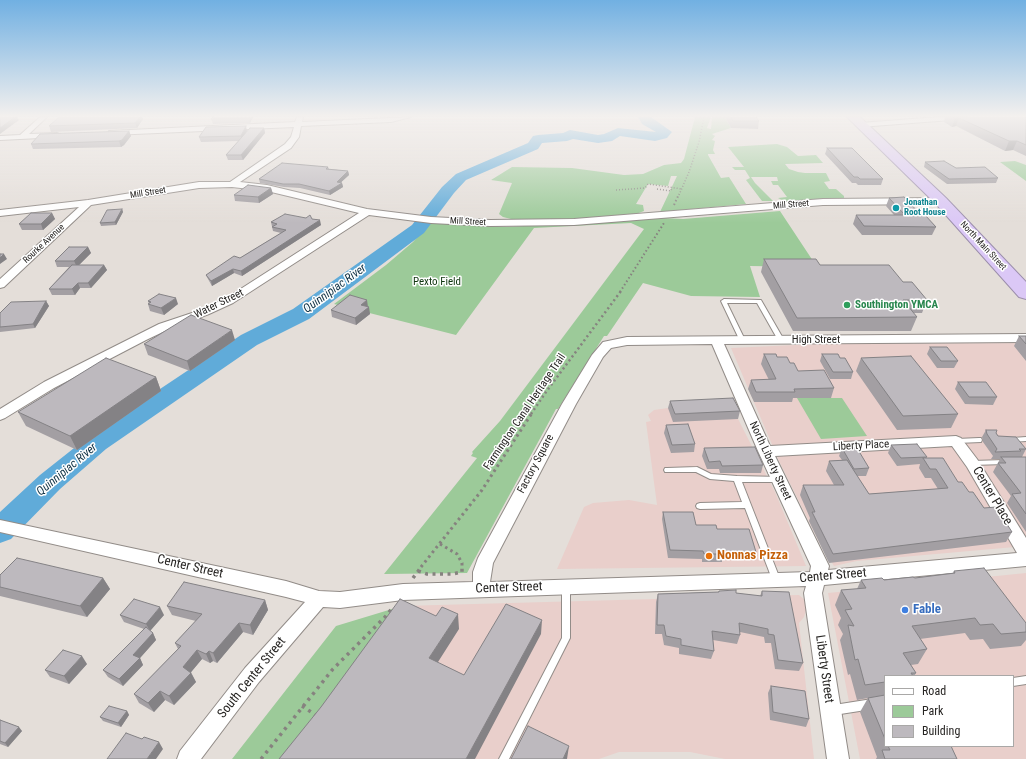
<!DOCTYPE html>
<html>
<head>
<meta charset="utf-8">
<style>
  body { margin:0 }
  #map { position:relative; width:1026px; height:759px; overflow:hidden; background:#e4ded9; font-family:"Roboto Condensed",sans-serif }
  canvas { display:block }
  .legend { position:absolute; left:884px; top:675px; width:130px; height:72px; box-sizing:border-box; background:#fff; border:1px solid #a9a8a7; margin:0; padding:5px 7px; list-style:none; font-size:12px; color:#272523 }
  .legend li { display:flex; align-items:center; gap:8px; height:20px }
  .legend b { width:20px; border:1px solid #a9a8a7 }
</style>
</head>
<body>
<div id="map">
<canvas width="1026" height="759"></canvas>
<ul class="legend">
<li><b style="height:5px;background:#fff"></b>Road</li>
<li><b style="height:11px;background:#9cca99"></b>Park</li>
<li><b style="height:11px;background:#bdb9be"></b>Building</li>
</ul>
</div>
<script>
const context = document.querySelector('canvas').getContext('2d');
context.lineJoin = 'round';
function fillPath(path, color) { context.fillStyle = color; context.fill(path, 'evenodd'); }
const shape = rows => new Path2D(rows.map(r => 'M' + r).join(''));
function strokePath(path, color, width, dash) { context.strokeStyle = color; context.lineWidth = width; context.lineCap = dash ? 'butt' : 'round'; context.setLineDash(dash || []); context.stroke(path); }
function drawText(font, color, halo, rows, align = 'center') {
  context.font = font + ' "Roboto Condensed",sans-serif'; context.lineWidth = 3; context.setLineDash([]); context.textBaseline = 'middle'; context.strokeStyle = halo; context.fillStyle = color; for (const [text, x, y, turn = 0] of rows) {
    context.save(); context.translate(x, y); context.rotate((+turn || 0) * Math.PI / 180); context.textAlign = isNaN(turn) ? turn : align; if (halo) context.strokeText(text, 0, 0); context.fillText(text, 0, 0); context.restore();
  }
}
const commercial = shape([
  [1026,343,1026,546,857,561,834,566,819,542,779,461,731,348,816,344],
  [731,405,775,492,806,566,557,569,584,507,593,503,629,500,657,505,646,422,651,421,648,415,654,410,668,408],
  [1026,573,1026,759,860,759,828,593],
  [885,676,1013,676,1013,746,885,746],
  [799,595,806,601,807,607,804,617,799,623,814,759,725,759,690,752,619,752,599,759,288,759,402,606]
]);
const green = shape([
  [695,117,711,117,707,128,711,129,712,117,725,117,731,128,712,134,715,136,712,140,715,141,713,150,715,154,708,154,708,155,721,178,729,177,746,204,660,212,677,176,671,176,668,186,648,184,636,204,643,205,644,211,636,214,576,219,511,219,503,217,499,214,512,183,491,180,512,167,572,168,624,175,643,174,664,165,681,163,684,159],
  [777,144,787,147,798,156,816,155,823,163,785,164,789,169,798,172,805,173,826,173,830,181,824,182,829,189,836,189,844,196,844,198,786,202,778,198,787,197,778,185,773,185,771,181,778,181,777,177,751,177,755,183,773,201,762,201,746,180,750,178,745,170,735,170,732,167,744,167,728,147],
  [1015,161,1026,165,1026,181,1000,162],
  [780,211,817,267,750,266,760,297,691,296,643,283,607,336,604,336,558,409,556,409,467,573,384,574,477,458,471,456,473,453,472,452,500,421,644,229,631,223,534,228,456,335,334,304,386,265,413,242,431,222,506,227,663,218,683,219],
  [797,398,842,398,867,436,821,439],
  [402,606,288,759,232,759,336,626]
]);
const river = shape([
  [638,117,651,117,672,132,667,138,655,141,620,136,612,141,598,143,573,139,567,141,542,143,538,149,466,180,454,193,424,233,309,319,257,345,106,449,60,489,11,539,0,543,0,512,40,475,88,437,241,335,293,309,412,225,442,187,456,174,528,143,533,136,538,135,563,133,570,130,598,135,604,134,618,128,656,132,642,124,638,117]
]);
const pathFar4 = shape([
  [657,189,671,191,672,187],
  [616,190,645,188,648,184,682,189],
  [679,195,689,172,699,142,704,117]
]);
const pathFar3 = shape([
  [674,205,679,194],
  [620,292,664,223]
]);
const pathFar2 = shape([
  [531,414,546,392,621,291]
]);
const pathFar1 = shape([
  [440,544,457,554,462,563,462,567],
  [421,567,482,490,532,413]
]);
const path = shape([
  [418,571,427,574,452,574,462,572,462,566],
  [413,578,422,566],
  [302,706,317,716],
  [261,759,333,669,386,616,393,607]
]);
const lane = shape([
  [724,299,761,300,784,340,783,341,779,341,778,340,757,303,727,303,745,340,744,341,740,341,721,301,724,299],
  [1026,437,1026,441,1012,442,1010,442,1009,440,1010,438,1012,438,1026,437],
  [979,438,981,438,982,440,981,442,957,443,955,443,954,441,955,439,957,439,979,438],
  [1005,460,1007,460,1008,462,1007,464,1005,464,972,465,970,465,969,463,970,461,972,461,1005,460],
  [697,467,711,474,737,476,780,477,782,479,780,481,778,482,742,482,780,579,779,581,776,582,773,581,772,579,745,508,700,509,697,508,696,506,697,504,700,503,742,502,734,481,710,479,696,472,665,472,664,470,665,468,667,468,697,467],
  [566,585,569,586,570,588,570,638,509,759,499,759,562,638,562,588,563,586,566,585],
  [1026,676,1026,684,1013,686,1013,678,1026,676],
  [885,697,885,707,834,715,831,713,829,710,831,707,834,705,885,697]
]);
const street = shape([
  [40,117,47,117,29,134,57,133,61,135,60,137,0,140,0,136,20,135,40,117],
  [297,117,303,117,302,122,411,117,391,122,301,126,299,137,291,148,240,182,267,185,367,209,431,217,490,220,574,219,823,199,941,198,945,201,941,204,823,205,574,225,490,226,431,223,369,215,233,303,209,314,167,330,146,340,54,388,5,418,0,420,0,409,44,382,159,324,201,310,225,299,359,213,267,191,232,187,199,188,91,205,4,287,0,288,0,279,79,207,0,216,0,210,88,200,199,182,230,182,285,144,291,137,294,127,112,135,108,133,109,131,295,122,297,117],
  [938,117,967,117,964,119,860,127,856,125,860,123,938,117],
  [1026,334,1026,342,724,344,770,446,956,436,961,438,977,459,1026,538,1026,566,824,585,822,593,849,759,827,759,804,593,806,586,403,600,340,608,323,607,259,682,201,759,177,759,180,751,245,668,305,602,286,597,0,532,0,520,286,581,319,591,340,592,403,584,473,582,473,572,478,558,562,404,592,355,603,342,627,337,1026,334],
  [712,344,758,451,811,566,810,572,490,582,493,563,576,404,603,357,611,348,627,345,712,344],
  [952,446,967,467,1017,553,828,570,829,566,775,456,952,446]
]);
const highway = shape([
  [847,117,860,117,946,198,1026,282,1026,299,1019,297,936,204,847,117]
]);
const wall = shape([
  [59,117,142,117,143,119,137,128,51,132,49,126],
  [253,117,250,123,213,124,211,119],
  [725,117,756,117,759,121,758,129,731,128],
  [945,117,1026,117,1026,156,1013,150,1005,151,956,126,952,127,944,122],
  [264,128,265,133,243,160,228,160,226,155,239,141,201,142,199,137,247,131,245,134],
  [129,131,131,136,124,145,121,147,33,149,31,144],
  [827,148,883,179,881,185,858,185,856,183,852,183,825,154],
  [925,162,956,168,998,178,996,183,947,184,924,167],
  [328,167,329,169,348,171,349,175,340,183,342,183,343,187,330,195,300,188,284,187,260,183,259,179],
  [271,188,273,194,259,203,235,201,234,195],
  [889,198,921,215,936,227,932,235,862,235,853,224,856,215,894,215,886,206],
  [122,209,123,212,116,225,101,226,100,223],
  [52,213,55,219,43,230,22,230,19,224],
  [312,219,321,225,242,276,234,273,212,286,208,279,206,275,240,258,281,233,273,231,271,222],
  [88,247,91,253,79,265,104,265,107,270,91,288,80,288,75,295,52,295,49,289,69,267,57,267,55,261],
  [764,259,820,265,903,282,927,300,922,313,913,313,917,317,911,331,793,331,761,272],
  [46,301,49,306,35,328,0,332,0,313],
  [148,301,178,304,164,315,150,311,148,304,149,304],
  [368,306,370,314,356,325,332,317,331,310],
  [1019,336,1026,336,1026,361,1014,346],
  [235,340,190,371,148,355,144,344],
  [930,347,958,361,954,368,937,368,927,354],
  [764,354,777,357,790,363,798,371,834,388,831,398,793,398,792,402,754,402,748,389,751,380,769,380,761,364],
  [822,354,840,358,853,372,851,379,830,379,820,361],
  [861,358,958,414,951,428,897,430,856,371],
  [156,377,161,391,77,450,26,426,18,412],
  [958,382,997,397,993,405,965,404,955,389],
  [670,401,740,411,738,419,673,422,668,408],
  [666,425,695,444,694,452,671,453,664,433],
  [986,430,996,433,998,436,1026,449,1022,457,1026,457,1026,532,1007,503,1011,496,993,472,1000,459,991,459,993,456,983,442,982,437],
  [891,445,927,457,926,458,958,482,969,492,984,508,1012,532,1006,542,829,563,809,521,810,518,800,495,803,485,834,485,826,471,829,461,842,460,839,456,842,448,869,468,866,476,857,476,869,494,938,489,931,478,925,478,919,468,920,464,897,466,888,453],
  [704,448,763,465,761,473,720,473,719,469,707,469,702,456],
  [663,512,696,525,717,529,756,552,754,560,722,560,722,562,702,562,702,559,668,558,662,519],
  [954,571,1026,623,1026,640,1021,646,990,649,983,639,970,640,965,633,920,639,927,649,918,664,911,665,916,673,914,676,885,676,885,746,951,746,957,759,876,759,877,757,860,712,868,698,857,700,850,674,848,675,840,640,843,634,838,625,841,618,835,605,841,590,857,589,861,580,884,580,915,578,953,573],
  [0,575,103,578,110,589,87,617,0,596],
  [719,591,760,596,762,591,803,663,799,671,775,669,771,643,765,643,764,637,740,632,740,635,737,644,713,640,714,651,711,659,679,654,679,648,664,645,662,634,655,634,656,602,658,594,718,592],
  [265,600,268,610,253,635,243,632,217,663,213,661,210,663,202,659,191,672,196,682,174,705,165,700,154,712,139,703,134,694,178,649,175,643,196,621,172,615,167,606],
  [120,615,164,615,150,631,153,633,156,640,140,658,143,665,123,686,108,677,103,670,144,629,124,622],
  [87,664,69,684,50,677,45,670],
  [771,686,809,719,806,727,770,720,768,693],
  [127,711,129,715,121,727,103,721,100,717],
  [0,720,22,731,8,747,0,744]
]);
const shadedWall = shape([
  [12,117,18,117,17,117,19,120,0,134,0,128],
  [140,117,142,117,143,119,137,128,135,123],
  [250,117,253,117,250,123,249,118],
  [955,118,959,118,956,126,952,127],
  [246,126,247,131,242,141,241,136],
  [264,128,265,133,243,160,241,155],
  [129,131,131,136,124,145,121,147,119,141],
  [1009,141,1017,141,1013,150,1005,151],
  [348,171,349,175,337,186,337,182],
  [342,183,343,187,330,195,329,191],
  [271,188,273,194,259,203,258,197],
  [122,209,123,212,116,225,115,222],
  [52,213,55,219,43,230,41,224],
  [320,220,321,225,242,276,241,271],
  [88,247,91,253,77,267,74,261],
  [4,254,7,259,0,264,0,258],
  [104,265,107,270,91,288,88,283],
  [233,269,234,273,212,286,211,281],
  [78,283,80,288,75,295,72,289],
  [176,298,178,304,164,315,161,308],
  [367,300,368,307,361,305],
  [46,301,49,306,35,328,33,324],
  [369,307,370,314,356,325,355,318],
  [232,330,235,340,190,371,187,361],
  [156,377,161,391,77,450,70,436],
  [103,578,110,589,87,617,80,606],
  [265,600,268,610,253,635,250,625],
  [160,607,164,615,150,631,146,624],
  [458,614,459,629,431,673,429,658],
  [542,620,541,634,475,759,466,759],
  [239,623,243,632,217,663,213,653],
  [153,633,156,640,140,658,143,665,123,686,119,679,133,655],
  [197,650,202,659,187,677,183,667],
  [209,651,213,661,210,663,206,654],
  [82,656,87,664,69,684,64,676],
  [191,673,196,682,174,705,169,696],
  [160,691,165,700,154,712,148,703],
  [127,711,129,715,121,727,118,723],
  [19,727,22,731,8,747,5,743],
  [159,742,163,749,156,759,147,759],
  [569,746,567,759,563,759]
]);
const building = shape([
  [0,117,15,117,0,128,0,117],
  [59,117,140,117,135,123,49,126,59,117],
  [213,117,250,117,249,118,211,119,213,117],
  [731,117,756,117,759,121,733,121,731,117],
  [953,117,1026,117,1026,145,1017,141,1009,141,959,118,955,118,953,117],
  [246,126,241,136,199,137,206,127,246,126],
  [250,128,264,128,241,155,226,155,250,128],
  [129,131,122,140,119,141,31,144,40,134,129,131],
  [827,148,852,148,883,179,860,179,858,177,854,177,827,148],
  [944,161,956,168,985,167,998,178,949,179,925,162,944,161],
  [282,163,328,167,326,169,348,171,337,182,342,183,329,191,299,184,283,184,259,179,282,163],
  [248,185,271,188,258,197,234,195,248,185],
  [904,197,921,215,925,215,936,227,864,226,856,215,905,215,889,198,904,197],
  [122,209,115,222,100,223,107,210,122,209],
  [31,213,52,213,41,224,19,224,31,213],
  [285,214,306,218,310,215,312,219,320,220,241,271,233,269,211,281,206,275,234,256,240,258,286,230,272,227,277,224,271,222,285,214],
  [69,247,88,247,74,261,55,261,69,247],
  [0,254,4,254,0,258,0,254],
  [764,259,816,259,820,265,889,265,903,282,912,282,927,300,903,300,917,317,797,318,764,259],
  [72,265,104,265,88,283,78,283,72,289,49,289,72,265],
  [159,294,176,298,161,308,148,304,151,302,148,301,159,294],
  [350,295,367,300,361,305,369,307,355,318,331,310,350,295],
  [46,301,33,324,0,327,0,313,11,302,46,301],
  [191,315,232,330,187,361,144,344,191,315],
  [1019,336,1026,336,1026,344,1019,336],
  [930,347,947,347,958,361,941,361,930,347],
  [764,354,776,354,777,357,787,357,790,363,794,363,798,371,824,370,834,388,794,389,795,392,756,392,751,380,776,379,764,354],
  [822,354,838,354,840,358,845,358,853,372,833,372,822,354],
  [911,356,958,414,903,416,861,358,911,356],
  [106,358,156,377,70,436,18,412,106,358],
  [958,382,986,382,997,397,969,397,958,382],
  [733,398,740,411,675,414,670,401,733,398],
  [688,424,695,444,672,445,666,425,688,424],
  [986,430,997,430,996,433,998,436,1016,437,1026,449,1019,449,1021,451,995,452,997,449,987,434,986,430],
  [917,444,927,457,901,458,891,445,917,444],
  [755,447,763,465,722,466,720,461,709,462,704,448,755,447],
  [842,448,857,448,869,468,854,469,842,448],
  [1001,457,1026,457,1026,514,1012,494,1021,493,998,463,1006,463,1001,457],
  [923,458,943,458,958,482,962,482,969,492,973,492,984,508,996,507,1012,532,833,554,812,512,815,512,803,485,844,485,829,461,847,460,869,494,948,488,936,469,930,469,923,458],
  [663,512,693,512,696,525,716,525,717,529,749,529,756,552,723,552,724,554,704,554,703,551,670,550,663,512],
  [17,558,103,578,80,606,0,587,0,575,17,558],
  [984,568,1026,623,1026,632,1001,634,993,624,980,625,975,618,912,626,927,649,903,653,916,673,911,673,913,676,885,676,885,682,865,685,858,659,855,660,848,625,854,626,845,610,852,609,841,590,866,588,861,580,882,578,884,580,913,577,915,578,955,573,954,571,984,568],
  [184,582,265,600,250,625,239,623,213,653,209,651,206,654,197,650,183,667,191,673,169,696,160,691,148,703,134,694,181,646,175,643,202,614,167,606,184,582],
  [736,590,736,593,762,596,762,591,789,592,803,663,778,660,774,635,768,634,768,629,739,623,740,635,712,631,714,651,681,645,681,639,666,636,664,625,657,625,658,594,719,592,719,591,736,590],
  [134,599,160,607,146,624,120,615,134,599],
  [400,599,436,616,442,607,458,614,429,658,464,675,506,604,542,620,466,759,279,759,321,707,400,599],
  [146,627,153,633,133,655,140,658,119,679,103,670,146,627],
  [63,650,82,656,64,676,45,670,63,650],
  [771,686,805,691,809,719,773,712,771,686],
  [885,695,885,739,868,698,885,695],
  [109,706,127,711,118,723,100,717,109,706],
  [0,720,19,727,5,743,0,741,0,720],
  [528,726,569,746,563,759,511,759,528,726],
  [126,733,142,739,144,737,159,742,147,759,107,759,126,733],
  [888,746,951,746,957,759,885,759,882,750,890,750,888,746]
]);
const markers = [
  [896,208,4,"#0f9aa8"],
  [847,305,4,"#2e9e5b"],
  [709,556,4,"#e8710a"],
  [905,610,4,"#3f7fe0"]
];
const farStreetnames = [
  ["Mill Street",148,193,-9],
  ["Mill Street",791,205,-5],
  ["Mill Street",468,222,3],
  ["Rourke Avenue",44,244,-43],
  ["North Main Street",983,246,47]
];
const farCulturenames = [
  ["Jonathan",904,203],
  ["Root House",904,213]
];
const parkNames = [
  ["Pexto Field",437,282]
];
const streetNames = [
  ["Water Street",219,304,-26],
  ["High Street",816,340],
  ["Farmington Canal Heritage Trail",525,412,-56],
  ["Liberty Place",861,446,-3],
  ["North Liberty Street",770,461,65],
  ["Factory Square",536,464,-62]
];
const leisureNames = [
  ["Southington YMCA",855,305]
];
const waterNames = [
  ["Quinnipiac River",335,289,-36],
  ["Quinnipiac River",67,470,-40]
];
const nearStreetnames = [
  ["Center Place",992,496,59],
  ["Center Street",190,567,13],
  ["Center Street",833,576,-5],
  ["Center Street",509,588,-2],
  ["Liberty Street",824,669,82],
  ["South Center Street",252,678,-51]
];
const nearFoodnames = [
  ["Nonnas Pizza",717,556]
];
const nearShopnames = [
  ["Fable",913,610]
];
fillPath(commercial, '#e9cfcb');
fillPath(green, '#9cca99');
fillPath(river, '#60abd9');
strokePath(lane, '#928c88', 2);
strokePath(street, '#928c88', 2);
strokePath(highway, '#9c8fac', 2);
strokePath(pathFar4, '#86827f', 1.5, [1, 2]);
strokePath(pathFar3, '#86827f', 2, [1.5, 2.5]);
strokePath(pathFar2, '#86827f', 2.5, [2, 3]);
strokePath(pathFar1, '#86827f', 3, [2.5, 3.5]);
strokePath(path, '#86827f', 3.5, [3, 4.5]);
fillPath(lane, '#fff');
fillPath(street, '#fff');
fillPath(highway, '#dbc8f6');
fillPath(wall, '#a39fa3');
fillPath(shadedWall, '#848285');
fillPath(building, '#bdb9be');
strokePath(building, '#848285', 1);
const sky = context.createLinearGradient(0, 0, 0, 223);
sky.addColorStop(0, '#71b0e2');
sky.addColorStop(0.52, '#f3f0ee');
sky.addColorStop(1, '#f3f0ee00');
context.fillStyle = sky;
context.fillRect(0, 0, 1026, 223);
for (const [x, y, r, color] of markers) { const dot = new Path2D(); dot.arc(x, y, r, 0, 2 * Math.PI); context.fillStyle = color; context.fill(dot); strokePath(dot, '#fff', 1.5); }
drawText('9px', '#272523', '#fff', farStreetnames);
drawText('bold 9px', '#0d838f', '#fff', farCulturenames, 'left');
drawText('11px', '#0e350e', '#fff', parkNames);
drawText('11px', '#272523', '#fff', streetNames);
drawText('bold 11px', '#27864d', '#fff', leisureNames, 'left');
drawText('italic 12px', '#103245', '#fff', waterNames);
drawText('13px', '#272523', '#fff', nearStreetnames);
drawText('bold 13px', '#c56008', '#fff', nearFoodnames, 'left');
drawText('bold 13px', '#366cbe', '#fff', nearShopnames, 'left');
</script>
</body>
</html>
